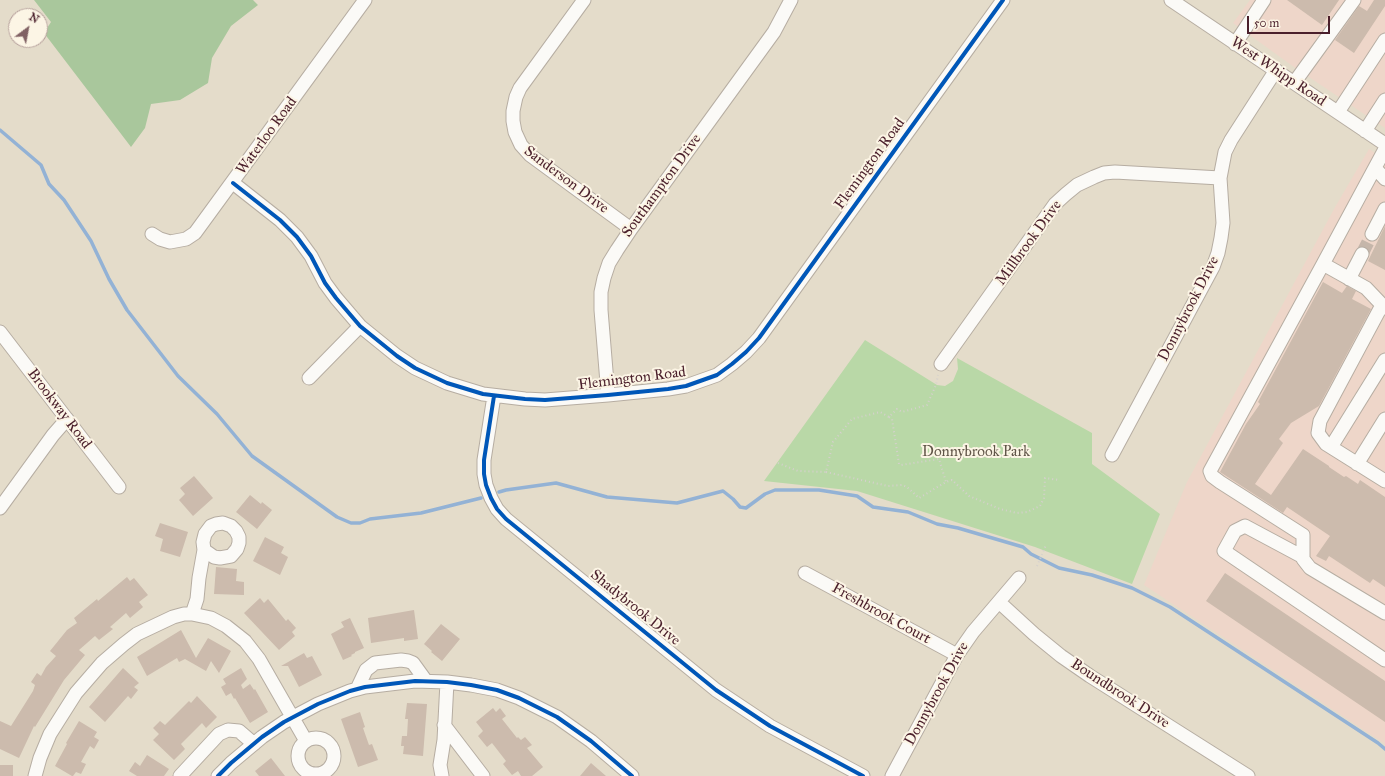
<!DOCTYPE html>
<html>
<head>
<meta charset="utf-8">
<style>
  body { margin:0 }
  #map { position:relative; width:1385px; height:776px; overflow:hidden; background:#e4dcca; font-family:"IM FELL Great Primer",serif }
  canvas { display:block }
  .north { position:absolute; left:8px; top:8px; width:40px; height:40px; box-sizing:border-box; background:#fcf5e5; border:1px solid #b59f9b; border-radius:50%; rotate:32deg; font-size:11px; font-weight:700; line-height:16px; text-align:center; color:#4a1f2b }
  .north::after { content:''; display:block; margin:auto; width:14px; height:18px; background:#806163; clip-path:polygon(50% 0,100% 100%,50% 72%,0 100%) }
  .scale { position:absolute; left:1247px; top:16px; width:83px; height:18px; box-sizing:border-box; border:2px solid #4a1f2b; border-top:0; padding-left:5px; font-size:12px; line-height:14px; white-space:nowrap; color:#4a1f2b; -webkit-text-stroke:3px #fcf5e5; paint-order:stroke }
</style>
</head>
<body>
<div id="map">
<canvas width="1385" height="776"></canvas>
<div class="north">N</div>
<div class="scale">50 m</div>
</div>
<script>
const context = document.querySelector('canvas').getContext('2d');
context.lineJoin = 'round';
function fillPath(path, color) { context.fillStyle = color; context.fill(path, 'evenodd'); }
const shape = rows => new Path2D(rows.map(r => 'M' + r).join(''));
function strokePath(path, color, width, dash) { context.strokeStyle = color; context.lineWidth = width; context.lineCap = dash ? 'butt' : 'round'; context.setLineDash(dash || []); context.stroke(path); }
function drawText(font, color, halo, rows, align = 'center') {
  context.font = font + ' "IM FELL Great Primer",serif'; context.lineWidth = 4; context.setLineDash([]); context.textBaseline = 'middle'; context.strokeStyle = halo; context.fillStyle = color; for (const [text, x, y, turn = 0] of rows) {
    context.save(); context.translate(x, y); context.rotate((+turn || 0) * Math.PI / 180); context.textAlign = isNaN(turn) ? turn : align; if (halo) context.strokeText(text, 0, 0); context.fillText(text, 0, 0); context.restore();
  }
}
const built = shape([
  [1250,0,1385,0,1385,128,1294,67,1233,23],
  [1369,149,1385,160,1385,744,1144,585,1187,482,1334,209]
]);
const green = shape([
  [865,340,937,385,945,386,953,381,958,369,957,358,1092,433,1092,464,1160,514,1132,584,1035,547,857,491,764,481]
]);
const forest = shape([
  [34,0,253,0,258,5,231,26,212,58,208,83,180,100,151,104,145,128,131,147,44,33,51,22]
]);
const stream = shape([
  [0,130,41,165,49,184,64,200,91,241,109,279,127,310,178,376,217,414,252,456,337,517,351,523,360,523,370,519,421,513,481,498],
  [499,492,506,490,556,483,607,497,677,503,723,491,733,499,740,507,746,508,765,494,775,490,819,490,857,496,873,507,908,512,937,524,958,528,1023,547,1031,554,1059,568,1092,575,1132,588,1170,607,1378,743,1385,749]
]);
const building = shape([
  [1287,0,1339,0,1322,25],
  [1374,0,1385,0,1385,6,1354,53,1335,40,1359,6,1367,11],
  [1385,226,1385,270,1368,261],
  [1323,282,1342,293,1347,286,1356,291,1352,299,1371,309,1319,406,1291,423,1279,439,1283,443,1255,484,1271,495,1303,449,1329,466,1329,467,1344,477,1346,476,1358,484,1360,480,1385,497,1385,587,1373,579,1370,583,1329,556,1326,561,1316,556,1330,536,1287,507,1283,513,1220,472,1246,424,1260,404,1258,402],
  [194,476,213,498,193,516,179,500,185,494,180,488],
  [250,495,261,504,262,502,272,510,257,529,236,512],
  [160,523,188,532,180,557,160,551,163,539,155,536],
  [265,537,284,547,281,553,288,557,280,575,253,561],
  [216,567,237,569,236,581,244,582,244,595,214,594],
  [1225,573,1385,681,1385,722,1206,601],
  [127,577,130,581,134,578,148,595,139,602,143,607,130,618,126,613,110,627,113,629,99,640,95,636,79,650,85,655,64,680,35,727,34,726,19,758,0,749,0,721,11,726,33,691,35,685,31,682,37,673,41,676,46,667,56,656,50,651,67,630,77,623,74,618,97,599,98,601],
  [260,598,264,603,268,599,286,621,288,619,296,628,292,632,295,636,279,650,244,613],
  [414,610,418,639,404,641,404,638,371,643,368,618],
  [350,618,364,648,355,652,355,653,351,655,352,656,343,660,331,634,344,627,341,622],
  [441,624,460,639,442,661,431,652,432,651,424,644],
  [181,630,196,658,208,638,231,651,219,673,211,661,206,671,185,659,179,662,177,658,147,676,137,657],
  [304,653,307,658,312,656,322,675,299,687,288,666,281,666],
  [123,668,139,683,134,687,138,690,131,699,128,696,105,722,89,707],
  [241,668,247,679,241,685,243,689,250,684,254,690,255,689,268,712,250,723,235,698,234,699,231,693,226,696,221,687,226,684,223,679],
  [197,696,217,717,206,728,202,723,181,744,185,749,174,760,153,740,159,734,153,728,160,721,165,725,189,701,191,703],
  [407,703,427,704,423,756,403,754,404,746,401,746,402,736,407,736,408,719,405,719],
  [493,708,496,712,500,708,506,716,502,719,517,738,518,737,521,740,525,737,532,745,527,748,543,767,532,776,521,776,518,771,512,775,503,764,506,761,492,743,487,747,478,736,483,731,476,722],
  [360,712,365,727,363,728,369,745,372,744,378,760,358,767,341,719],
  [79,721,97,732,94,737,99,740,94,749,90,746,81,762,86,764,81,774,76,772,73,776,72,776,55,766,67,744,66,743],
  [147,755,169,769,164,776,137,776,129,771,135,762,140,766],
  [271,758,285,776,259,776,255,771],
  [591,763,606,776,580,776],
  [0,765,13,765,13,776,0,776]
]);
const minorTunnel = shape([
  [1362,254,1372,234]
]);
const path = shape([
  [889,417,892,419,899,464,901,465,939,459,946,482],
  [778,463,798,471,826,472,833,442,852,419,880,412,889,417,897,409,902,412,927,405,936,385,938,375],
  [826,472,888,486,902,485,907,487,919,498,946,482,952,480,969,496,1000,509,1017,513,1027,512,1040,506,1044,498,1045,478,1059,480],
  [1037,566,1046,545]
]);
const minor = shape([
  [584,0,520,88,516,97,513,111,513,121,515,132,521,145,530,155,631,229],
  [1171,0,1385,144],
  [1235,44,1264,0],
  [1294,83,1354,0],
  [1338,112,1385,40],
  [1365,131,1385,100],
  [1385,149,1323,264,1366,288,1385,308],
  [1375,168,1385,179],
  [233,183,280,220,297,237,311,256,325,283,336,298,360,326,397,356,415,368,447,383,483,394,525,399,545,400,608,395,668,389,686,386,717,375,732,364,746,352,759,338,1003,0],
  [152,234,160,239,170,242,186,239,195,233,365,0],
  [1372,234,1385,209],
  [1323,264,1210,471,1212,476,1220,482,1303,535,1303,559,1310,568,1385,613],
  [1349,279,1362,254],
  [1382,305,1320,421,1318,433,1326,444,1385,481],
  [0,332,119,487],
  [941,364,1055,204,1066,194,1077,185,1094,177,1104,173,1115,172,1220,178],
  [309,378,360,326],
  [608,395,601,310,601,292,604,278,609,263,617,250,631,229,774,32,791,0],
  [494,396,484,460,484,474,486,485,491,498,497,509,506,519,716,690,770,726,863,776],
  [1331,447,1385,360],
  [1112,455,1213,267,1218,253,1221,238,1223,223,1220,178,1225,152,1231,140,1276,70],
  [1357,464,1385,419],
  [0,508,53,435,67,419],
  [1303,557,1245,526,1235,531,1224,551,1385,660],
  [805,573,957,655],
  [999,602,1034,634,1061,656,1090,676,1248,776],
  [192,614,197,599,199,578,204,550,203,542,205,534,211,526,216,524,223,523,231,526,236,531,239,537,239,543,237,549,231,556,220,558,214,557,204,550],
  [357,689,366,670,375,663,401,660,408,661,413,663,426,681],
  [444,725,483,776],
  '298 756a18 18 0 1 1 36 0a18 18 0 1 1-36 0Z',
  [35,776,40,758,50,734,76,693,102,663,124,644,137,634,173,617,184,614,192,614,211,618,226,626,245,641,259,659,306,741],
  [180,776,219,734,228,730,239,731,254,744],
  [218,776,231,763,262,737,284,722,318,704,350,691,365,687,415,681,447,682,471,685,497,690,519,698,557,717,591,741,632,776],
  [442,776,440,765,444,740,447,682],
  [892,776,957,655,973,632,1019,578]
]);
const cycleway = shape([
  [233,183,280,220,297,237,311,256,325,283,336,298,360,326,397,356,415,368,447,383,483,394,525,399,545,400,608,395,668,389,686,386,717,375,732,364,746,352,759,338,1003,0],
  [494,396,484,460,484,474,486,485,491,498,497,509,506,519,716,690,770,726,863,776],
  [218,776,231,763,262,737,284,722,318,704,350,691,365,687,415,681,447,682,471,685,497,690,519,698,557,717,591,741,632,776]
]);
const streetNames = [
  ["West Whipp Road",1278,72,34],
  ["Waterloo Road",267,136,-54],
  ["Flemington Road",870,164,-54],
  ["Sanderson Drive",566,180,37],
  ["Southampton Drive",662,186,-54],
  ["Millbrook Drive",1029,243,-54],
  ["Donnybrook Drive",1189,309,-63],
  ["Flemington Road",632,379,-7],
  ["Brookway Road",59,409,53],
  ["Shadybrook Drive",635,608,39],
  ["Freshbrook Court",881,614,29],
  ["Donnybrook Drive",937,694,-61],
  ["Boundbrook Drive",1120,694,33]
];
const parkNames = [
  ["Donnybrook Park",976,452]
];
fillPath(built, '#eed6c9');
fillPath(green, '#b9d8a7');
fillPath(forest, '#a9c79c');
strokePath(stream, '#93b2d5', 3.5);
fillPath(building, '#ccbbad');
strokePath(minorTunnel, '#c5b6aa', 13, [13, 6]);
strokePath(minor, '#b6ada2', 15);
strokePath(path, '#d5d0cd', 2, [1, 3]);
strokePath(minor, '#fbfaf7', 13);
strokePath(cycleway, '#0057b8', 4);
drawText('15px', '#4a1f2b', '#fcf5e5', streetNames);
drawText('15px', '#605548', '#fcf5e5', parkNames);
</script>
</body>
</html>
